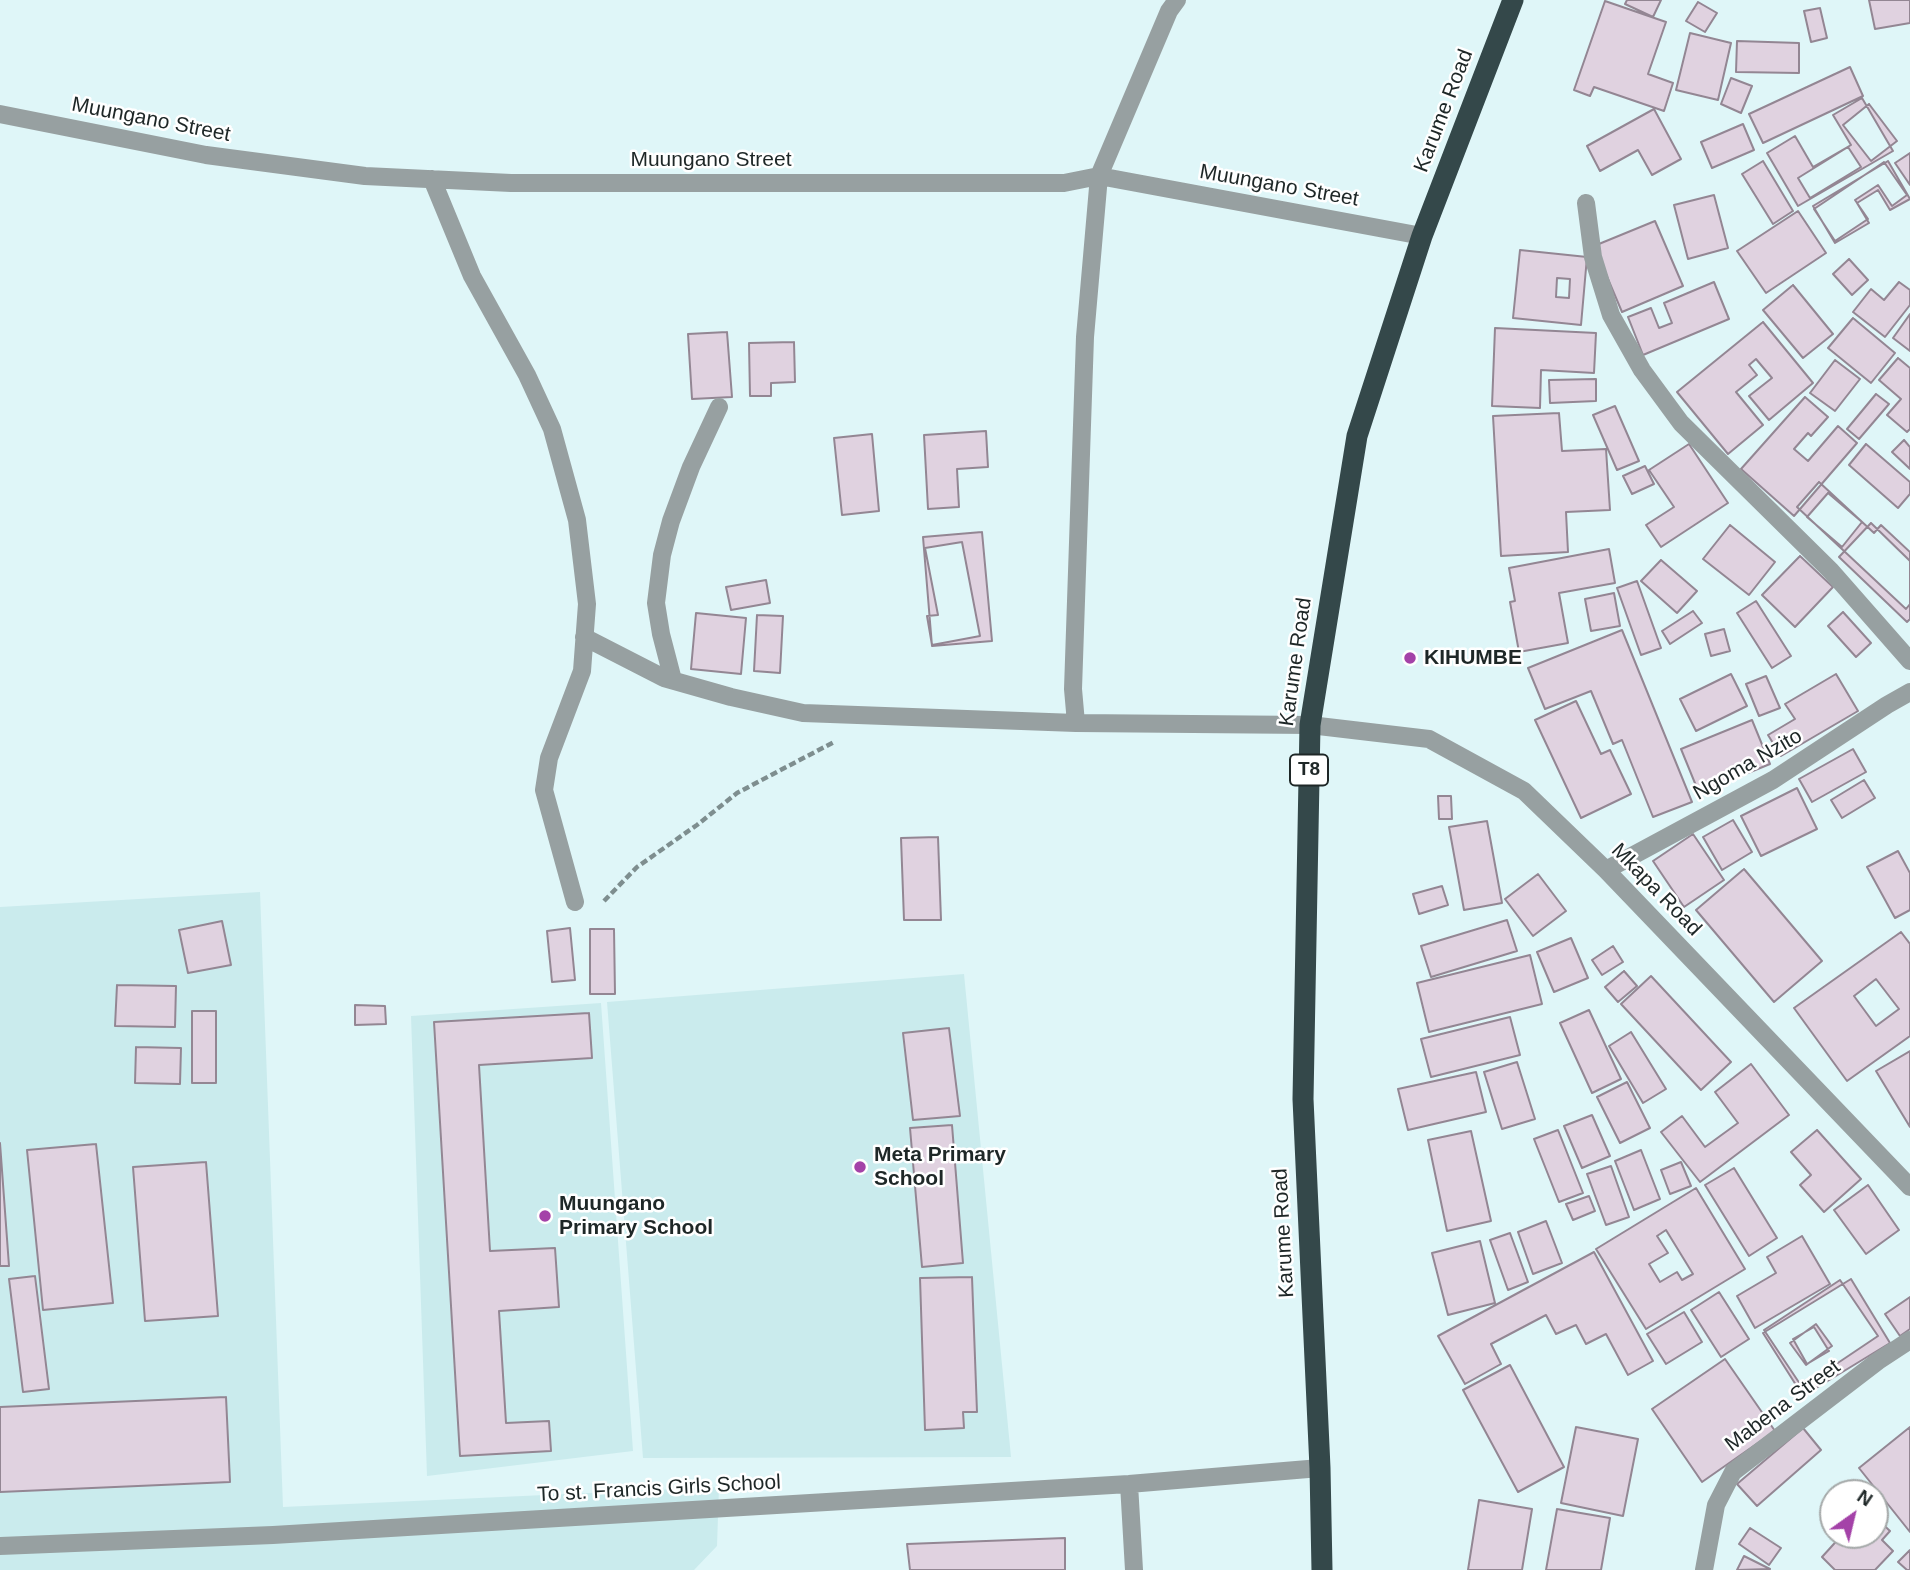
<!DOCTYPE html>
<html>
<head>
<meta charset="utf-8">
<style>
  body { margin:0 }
  #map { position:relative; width:1910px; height:1570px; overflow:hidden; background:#dff6f8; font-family:Arial,sans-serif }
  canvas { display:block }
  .north { position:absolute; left:1819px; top:1479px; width:70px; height:70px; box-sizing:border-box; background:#fff; border:2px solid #a5a9a9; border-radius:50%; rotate:34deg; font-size:19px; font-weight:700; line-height:28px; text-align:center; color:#1e2727 }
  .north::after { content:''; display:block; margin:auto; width:24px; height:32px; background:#a442a8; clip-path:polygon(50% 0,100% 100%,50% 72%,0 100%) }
</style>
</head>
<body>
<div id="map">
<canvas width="1910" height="1570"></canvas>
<div class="north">N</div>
</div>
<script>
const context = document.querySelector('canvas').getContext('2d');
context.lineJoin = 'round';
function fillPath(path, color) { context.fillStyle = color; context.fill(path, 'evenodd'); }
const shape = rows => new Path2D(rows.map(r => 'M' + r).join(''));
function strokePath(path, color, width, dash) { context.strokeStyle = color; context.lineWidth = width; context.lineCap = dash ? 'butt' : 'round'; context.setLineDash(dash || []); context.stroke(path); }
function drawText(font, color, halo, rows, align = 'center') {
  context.font = font + ' Arial,sans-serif'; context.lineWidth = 5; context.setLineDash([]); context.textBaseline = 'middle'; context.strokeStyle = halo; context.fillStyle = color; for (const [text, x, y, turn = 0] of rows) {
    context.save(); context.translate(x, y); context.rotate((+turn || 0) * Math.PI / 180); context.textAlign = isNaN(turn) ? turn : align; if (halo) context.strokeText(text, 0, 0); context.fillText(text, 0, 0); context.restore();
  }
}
const built = shape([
  [260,892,283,1507,719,1487,717,1546,694,1570,0,1570,0,907],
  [964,974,1011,1457,643,1458,607,1002],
  [601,1003,633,1451,427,1476,411,1016]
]);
const building = shape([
  [1627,0,1661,0,1653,17,1625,4,1627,0],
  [1869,0,1910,0,1910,23,1875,29,1869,0],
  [1605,1,1666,22,1648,74,1673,83,1664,111,1594,87,1590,96,1574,90,1605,1],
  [1698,2,1717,13,1705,32,1686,21,1698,2],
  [1820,8,1827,38,1811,42,1804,11,1820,8],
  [1690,33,1731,43,1718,100,1676,90,1690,33],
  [1737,41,1799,43,1799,73,1736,72,1737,41],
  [1850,67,1863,96,1763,143,1749,114,1850,67],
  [1731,78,1752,86,1741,113,1721,104,1731,78],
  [1862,98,1893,151,1798,206,1767,153,1795,136,1813,167,1851,145,1833,115,1862,98],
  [1869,104,1897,141,1871,161,1843,125,1869,104],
  [1654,109,1681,159,1652,175,1638,150,1600,171,1587,146,1654,109],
  [1743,124,1754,150,1712,168,1701,142,1743,124],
  [1848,147,1861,167,1810,198,1798,178,1848,147],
  [1910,153,1910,185,1895,163,1910,153],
  [1763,161,1793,211,1773,224,1742,174,1763,161],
  [1888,161,1910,199,1890,210,1878,190,1857,203,1869,223,1835,243,1813,206,1888,161],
  [1884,162,1907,195,1892,206,1878,185,1855,200,1868,219,1835,241,1814,209,1884,162],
  [1714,195,1728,248,1688,259,1674,205,1714,195],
  [1798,211,1826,253,1766,293,1737,251,1798,211],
  [1655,221,1683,286,1622,312,1594,246,1655,221],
  [1520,250,1587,257,1581,325,1513,318,1520,250],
  [1557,278,1570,279,1569,298,1556,297,1557,278],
  [1849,259,1868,280,1852,295,1833,274,1849,259],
  [1714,282,1729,319,1643,355,1628,317,1651,308,1659,328,1672,323,1664,303,1714,282],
  [1899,282,1910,290,1910,305,1885,337,1853,312,1871,289,1884,300,1899,282],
  [1793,285,1833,334,1803,358,1763,310,1793,285],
  [1910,314,1910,351,1893,338,1910,314],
  [1853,318,1895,353,1871,383,1828,348,1853,318],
  [1763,322,1813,383,1769,420,1749,396,1772,378,1756,359,1749,365,1757,375,1736,392,1763,425,1728,454,1677,392,1763,322],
  [1495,328,1596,333,1594,373,1541,370,1540,408,1492,406,1495,328],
  [727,332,732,397,692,399,688,334,727,332],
  [794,342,795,382,771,383,771,396,750,396,749,343,794,342],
  [1898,358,1910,368,1910,429,1907,432,1887,415,1901,399,1879,380,1898,358],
  [1835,360,1860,379,1835,411,1810,393,1835,360],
  [1596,379,1596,401,1550,403,1549,380,1596,379],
  [1876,394,1889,404,1859,439,1847,429,1876,394],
  [1805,397,1828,417,1811,436,1808,433,1794,449,1808,461,1838,426,1857,443,1794,516,1741,469,1805,397],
  [1615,406,1639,461,1617,470,1593,415,1615,406],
  [1559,413,1562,451,1606,449,1610,510,1566,512,1568,552,1501,556,1493,416,1559,413],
  [986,431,988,467,957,469,959,507,928,509,924,435,986,431],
  [872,434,879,511,842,515,834,438,872,434],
  [1904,440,1910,447,1910,469,1892,452,1904,440],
  [1689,444,1728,503,1661,547,1646,525,1674,507,1649,470,1689,444],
  [1866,444,1910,482,1910,494,1898,508,1849,465,1866,444],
  [1645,466,1654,484,1632,494,1623,476,1645,466],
  [1819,482,1874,533,1881,525,1910,552,1910,604,1906,609,1797,507,1819,482],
  [1828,493,1862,522,1842,547,1807,517,1828,493],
  [1871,523,1910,561,1910,619,1907,622,1839,557,1871,523],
  [1730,525,1775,562,1749,595,1703,559,1730,525],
  [982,532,992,641,932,646,923,537,982,532],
  [962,542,980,636,932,645,927,616,938,615,925,548,962,542],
  [1609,549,1615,583,1559,593,1568,643,1519,652,1510,602,1515,601,1509,568,1609,549],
  [1800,556,1833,587,1795,627,1762,595,1800,556],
  [1661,560,1697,591,1677,613,1641,581,1661,560],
  [766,580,770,603,731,610,726,587,766,580],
  [1637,581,1661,648,1641,655,1617,588,1637,581],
  [1614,593,1620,626,1591,631,1585,599,1614,593],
  [1756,601,1791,656,1772,668,1737,613,1756,601],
  [1693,611,1702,623,1670,644,1662,631,1693,611],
  [1843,612,1871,643,1856,657,1828,626,1843,612],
  [696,613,746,618,741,674,691,669,696,613],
  [757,615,783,616,780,673,754,671,757,615],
  [1724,629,1730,651,1711,656,1705,634,1724,629],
  [1622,630,1692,802,1653,817,1622,740,1613,744,1591,691,1545,709,1528,668,1622,630],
  [1731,674,1747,706,1696,731,1680,699,1731,674],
  [1836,674,1858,711,1781,756,1768,735,1795,719,1785,704,1836,674],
  [1766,676,1780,708,1759,716,1746,684,1766,676],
  [1576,701,1601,754,1610,750,1631,794,1581,818,1535,720,1576,701],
  [1752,720,1770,764,1699,793,1681,749,1752,720],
  [1853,749,1866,772,1812,802,1799,779,1853,749],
  [1864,780,1875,798,1842,818,1831,800,1864,780],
  [1797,788,1817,829,1761,856,1741,816,1797,788],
  [1438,796,1451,796,1452,819,1439,819,1438,796],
  [1733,820,1752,852,1722,870,1703,837,1733,820],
  [1487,821,1502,903,1464,910,1449,827,1487,821],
  [1693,834,1724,880,1684,907,1653,861,1693,834],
  [938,837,941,920,904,920,901,838,938,837],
  [1898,851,1910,873,1910,910,1895,918,1867,867,1898,851],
  [1744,869,1822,961,1774,1002,1696,910,1744,869],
  [1538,874,1566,911,1533,936,1505,899,1538,874],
  [1442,886,1448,905,1419,914,1413,894,1442,886],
  [1507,920,1517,951,1431,977,1421,946,1507,920],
  [222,921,231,965,188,973,179,930,222,921],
  [570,928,575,980,552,982,547,931,570,928],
  [590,929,614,929,615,994,590,994,590,929],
  [1901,932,1910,944,1910,1036,1847,1081,1794,1008,1901,932],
  [1876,979,1899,1009,1876,1026,1854,996,1876,979],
  [1571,938,1588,978,1554,992,1537,952,1571,938],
  [1613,946,1623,962,1602,975,1592,960,1613,946],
  [1530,955,1542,1004,1429,1032,1417,983,1530,955],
  [1624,971,1637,986,1618,1002,1605,987,1624,971],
  [1651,976,1731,1062,1701,1090,1621,1004,1651,976],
  [117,985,176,986,175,1027,115,1026,117,985],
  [355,1005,385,1006,386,1024,355,1025,355,1005],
  [1589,1010,1621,1079,1592,1093,1560,1023,1589,1010],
  [192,1011,216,1011,216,1083,192,1083,192,1011],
  [589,1013,592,1058,479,1065,490,1251,555,1248,559,1307,499,1311,506,1423,549,1421,551,1451,460,1456,434,1022,589,1013],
  [1510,1017,1520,1055,1431,1077,1421,1039,1510,1017],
  [949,1028,960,1116,913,1120,903,1033,949,1028],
  [1631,1032,1666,1089,1643,1103,1609,1046,1631,1032],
  [136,1047,181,1048,180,1084,135,1083,136,1047],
  [1910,1051,1910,1127,1876,1071,1910,1051],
  [1517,1062,1535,1119,1502,1129,1484,1072,1517,1062],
  [1751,1064,1789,1115,1700,1182,1661,1132,1682,1116,1705,1147,1738,1123,1715,1092,1751,1064],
  [1476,1072,1486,1112,1408,1130,1398,1089,1476,1072],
  [1627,1082,1650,1128,1620,1143,1597,1097,1627,1082],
  [1592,1115,1610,1156,1582,1168,1564,1126,1592,1115],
  [952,1125,963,1263,922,1267,910,1128,952,1125],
  [1558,1130,1583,1193,1559,1202,1534,1139,1558,1130],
  [1817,1130,1861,1179,1824,1212,1800,1185,1811,1175,1791,1152,1817,1130],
  [1471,1131,1491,1221,1447,1231,1428,1140,1471,1131],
  [0,1143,9,1266,0,1266,0,1143],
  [96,1144,113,1303,43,1310,27,1150,96,1144],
  [1641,1150,1660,1199,1634,1210,1615,1161,1641,1150],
  [206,1162,218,1316,145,1321,133,1167,206,1162],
  [1681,1162,1691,1186,1670,1194,1661,1170,1681,1162],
  [1611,1166,1629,1217,1606,1225,1587,1174,1611,1166],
  [1734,1168,1777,1238,1749,1256,1705,1185,1734,1168],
  [1868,1185,1899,1230,1866,1254,1834,1210,1868,1185],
  [1696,1188,1745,1269,1646,1329,1596,1249,1696,1188],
  [1666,1230,1693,1274,1682,1280,1677,1272,1660,1282,1649,1264,1668,1253,1657,1236,1666,1230],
  [1589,1196,1595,1211,1573,1220,1566,1204,1589,1196],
  [1546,1221,1562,1263,1533,1274,1518,1232,1546,1221],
  [1510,1233,1528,1282,1508,1290,1490,1240,1510,1233],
  [1802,1236,1830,1284,1755,1328,1737,1296,1776,1273,1767,1257,1802,1236],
  [1480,1241,1495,1303,1448,1315,1432,1253,1480,1241],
  [1594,1252,1653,1361,1628,1375,1606,1334,1586,1344,1576,1325,1556,1334,1546,1315,1491,1344,1501,1364,1465,1384,1438,1336,1594,1252],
  [35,1276,49,1389,23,1392,9,1279,35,1276],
  [972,1277,977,1412,963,1412,964,1428,925,1430,920,1278,972,1277],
  [1851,1279,1890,1343,1803,1396,1763,1333,1851,1279],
  [1814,1327,1829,1351,1807,1364,1793,1339,1814,1327],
  [1840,1280,1878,1336,1802,1387,1764,1330,1840,1280],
  [1816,1324,1832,1346,1806,1365,1790,1343,1816,1324],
  [1719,1292,1749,1339,1721,1357,1691,1310,1719,1292],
  [1910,1297,1910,1329,1900,1336,1885,1314,1910,1297],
  [1684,1312,1702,1342,1666,1364,1647,1334,1684,1312],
  [1725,1359,1775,1431,1702,1482,1652,1409,1725,1359],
  [1510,1365,1564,1467,1518,1492,1463,1390,1510,1365],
  [226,1397,230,1482,0,1492,0,1407,226,1397],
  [1576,1427,1638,1439,1623,1516,1561,1503,1576,1427],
  [1910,1427,1910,1532,1859,1468,1910,1427],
  [1803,1428,1821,1450,1757,1506,1737,1484,1803,1428],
  [1479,1500,1532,1509,1522,1570,1468,1570,1479,1500],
  [1557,1509,1610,1518,1601,1570,1546,1570,1557,1509],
  [1875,1517,1890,1531,1882,1540,1893,1551,1875,1570,1835,1570,1822,1557,1842,1535,1875,1535,1875,1517],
  [1750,1528,1781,1548,1769,1565,1739,1544,1750,1528],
  [1065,1538,1065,1570,910,1570,907,1544,1065,1538],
  [1910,1550,1910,1570,1907,1570,1898,1562,1910,1550],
  [1744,1556,1770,1569,1737,1570,1744,1556]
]);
const path = shape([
  [604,901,637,867,697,825,737,793,834,742]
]);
const minor = shape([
  [0,114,206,155,365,176,511,183,1064,183,1099,176,1422,236],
  [432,179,472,276,527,375,552,429,577,520,587,604,582,671,549,758,544,790,575,902],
  [1586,203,1593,257,1611,315,1642,370,1681,423,1831,571,1910,661],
  [584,637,664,678,731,697,803,713,1076,723,1310,725,1429,739,1524,791,1606,870,1910,1187],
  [673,680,661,634,656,603,662,555,671,521,691,467,719,407],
  [1076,723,1073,689,1085,337,1099,176,1169,11,1177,0],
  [1606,870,1773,780,1887,705,1910,692],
  [1129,1484,1134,1570],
  [0,1546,273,1535,1129,1484,1320,1468],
  [1704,1570,1716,1505,1733,1472,1878,1361,1910,1340]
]);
const highway = shape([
  [1322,1570,1320,1468,1303,1099,1310,725,1357,436,1422,236,1513,0]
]);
const markers = [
  [1410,658,7,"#a442a8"],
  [860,1167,7,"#a442a8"],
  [545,1216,7,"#a442a8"]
];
const shields = [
  [1309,770,38]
];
const shieldNames = [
  ["T8",1309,770]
];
const streetNames = [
  ["Karume Road",1444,111,-69],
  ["Muungano Street",151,120,11],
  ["Muungano Street",711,160],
  ["Muungano Street",1279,186,10],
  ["Karume Road",1296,662,-82],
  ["Ngoma Nzito",1748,765,-30],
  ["Mkapa Road",1656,890,46],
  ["Karume Road",1284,1233,-93],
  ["Mabena Street",1783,1406,-37],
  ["To st. Francis Girls School",659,1489,-3]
];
const poiNames = [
  ["KIHUMBE",1424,658],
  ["Meta Primary",874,1155],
  ["School",874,1179],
  ["Muungano",559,1204],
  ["Primary School",559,1228]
];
fillPath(built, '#caebed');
fillPath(building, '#e0d2e0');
strokePath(building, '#938693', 2);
strokePath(path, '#7e8e8f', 4.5, [7, 3.5]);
strokePath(minor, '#97a0a1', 18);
strokePath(highway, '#34484a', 21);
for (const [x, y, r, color] of markers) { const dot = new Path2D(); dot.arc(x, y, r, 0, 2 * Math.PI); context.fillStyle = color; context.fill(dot); strokePath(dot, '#fff', 2.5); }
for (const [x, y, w] of shields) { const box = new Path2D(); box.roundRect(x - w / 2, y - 15.5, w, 31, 5); context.fillStyle = '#fff'; context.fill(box); strokePath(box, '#1e2727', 2); }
drawText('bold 19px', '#1e2727', null, shieldNames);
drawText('21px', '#1e2727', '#fff', streetNames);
drawText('bold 21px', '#1e2727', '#fff', poiNames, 'left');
</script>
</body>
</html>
